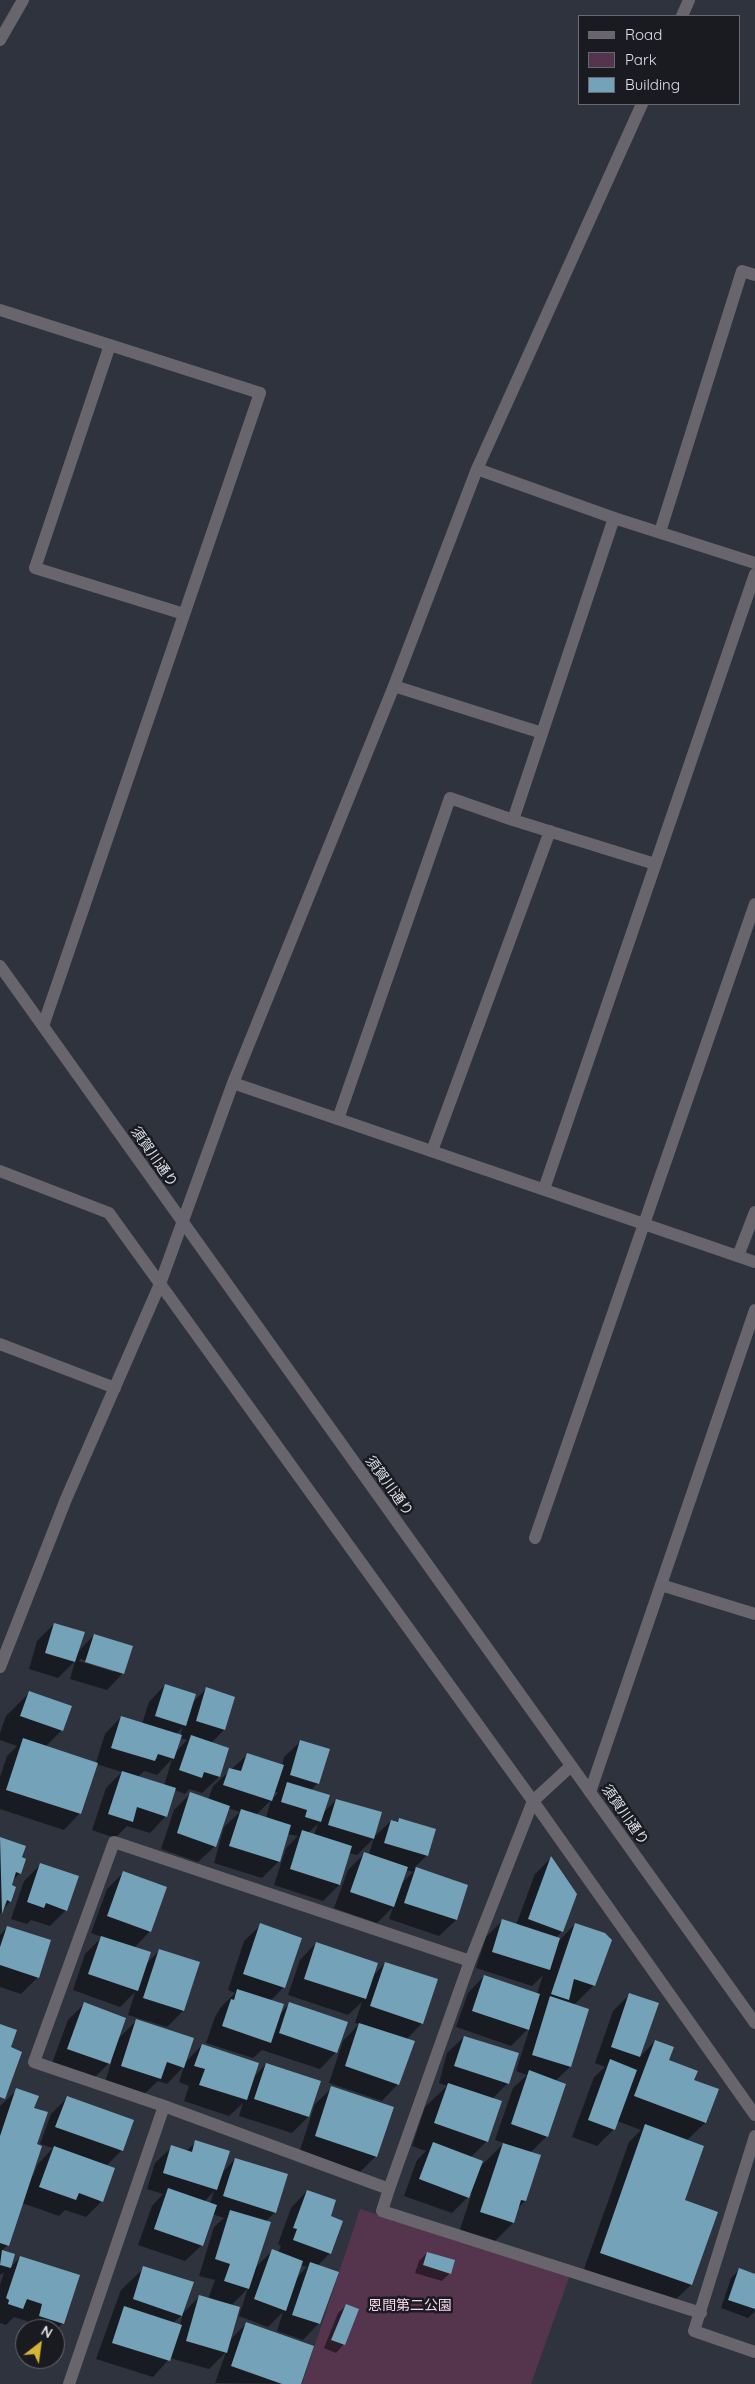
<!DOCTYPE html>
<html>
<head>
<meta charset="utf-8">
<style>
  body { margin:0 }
  #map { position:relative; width:755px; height:2384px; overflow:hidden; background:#2e333e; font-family:Quicksand,sans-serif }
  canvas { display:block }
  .legend { position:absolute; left:578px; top:15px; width:162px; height:90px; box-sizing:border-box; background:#191b20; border:1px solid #676a70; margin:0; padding:6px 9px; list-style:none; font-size:15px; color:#dde0e7 }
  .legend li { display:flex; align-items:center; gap:10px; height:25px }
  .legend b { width:25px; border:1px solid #676a70 }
  .north { position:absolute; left:15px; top:2319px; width:50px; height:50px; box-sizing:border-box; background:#191b20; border:1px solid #676a70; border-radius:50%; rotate:30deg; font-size:14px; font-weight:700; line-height:20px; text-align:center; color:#dde0e7 }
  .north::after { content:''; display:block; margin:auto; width:18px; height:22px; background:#d8b434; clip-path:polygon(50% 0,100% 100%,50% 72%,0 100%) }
</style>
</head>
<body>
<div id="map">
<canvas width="755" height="2384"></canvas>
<ul class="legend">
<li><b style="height:6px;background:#68666c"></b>Road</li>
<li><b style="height:14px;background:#55354d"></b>Park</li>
<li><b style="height:14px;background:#74a2b9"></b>Building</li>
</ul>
<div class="north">N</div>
</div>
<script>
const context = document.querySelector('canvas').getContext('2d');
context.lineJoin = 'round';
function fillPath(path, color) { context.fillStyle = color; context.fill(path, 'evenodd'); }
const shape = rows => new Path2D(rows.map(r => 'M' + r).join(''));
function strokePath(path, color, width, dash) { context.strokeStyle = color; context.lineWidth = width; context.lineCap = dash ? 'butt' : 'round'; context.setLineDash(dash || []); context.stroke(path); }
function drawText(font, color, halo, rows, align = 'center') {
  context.font = font + ' Quicksand,"Noto Sans JP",sans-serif'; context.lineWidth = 5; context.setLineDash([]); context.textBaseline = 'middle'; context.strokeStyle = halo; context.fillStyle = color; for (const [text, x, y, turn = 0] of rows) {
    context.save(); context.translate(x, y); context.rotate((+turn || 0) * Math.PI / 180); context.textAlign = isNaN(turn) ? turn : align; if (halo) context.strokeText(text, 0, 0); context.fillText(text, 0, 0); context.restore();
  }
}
const green = shape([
  [360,2209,570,2275,531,2384,302,2384]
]);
const shadow = shape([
  [54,1624,77,1653,94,1635,123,1673,107,1690,70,1679,75,1661,58,1678,29,1669,37,1641],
  [80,1659,114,1670,114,1672,79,1661],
  [165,1685,192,1703,206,1689,234,1698,224,1730,211,1743,228,1748,219,1777,202,1793,189,1789,185,1794,175,1790,166,1816,150,1833,127,1826,115,1838,92,1830,106,1788,122,1772,96,1764,80,1813,64,1830,0,1809,0,1777,7,1756,17,1746,0,1740,0,1733,6,1716,29,1693,62,1730,45,1747,96,1763,105,1734,121,1717,142,1724,149,1702],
  [183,1727,180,1736,176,1734],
  [180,1738,187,1740,175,1753],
  [172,1759,164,1786,138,1777,144,1771,157,1775],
  [301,1741,318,1783,311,1790,322,1814,336,1800,380,1813,373,1839,357,1855,349,1853,339,1885,323,1901,274,1885,286,1848,298,1836,287,1834,279,1861,262,1878,214,1863,224,1827,240,1812,228,1808,215,1846,198,1862,161,1849,174,1810,191,1793,208,1800,213,1786,247,1755,282,1766,284,1757],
  [274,1791,278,1793,271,1800,266,1818,256,1815,271,1800],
  [318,1824,314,1835,308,1833],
  [399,1820,427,1855,414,1868,467,1885,456,1920,439,1936,389,1919,393,1907,377,1923,334,1908,348,1870,364,1854,369,1855,374,1837,391,1821,396,1822],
  [406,1870,413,1872,401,1884],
  [0,1838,24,1847,20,1873,12,1881,10,1901,0,1914],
  [551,1858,562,1931,556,1938,557,1943,575,1924,594,1985,574,2005,587,2009,570,2067,555,2081,547,2136,530,2153,525,2201,517,2209,513,2223,490,2246,458,2235,472,2193,452,2213,404,2196,417,2160,426,2151,412,2146,425,2107,447,2086,439,2083,447,2053,464,2037,508,2083,492,2099,487,2141,470,2158,479,2168,504,2143,495,2140,513,2088,527,2075,516,2071,530,2027,511,2046,456,2027,468,1993,484,1976,537,1994,543,1975,532,1986,476,1968,486,1937,502,1921,516,1925,535,1874],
  [40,1865,66,1910,50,1926,31,1920,27,1924,11,1919,24,1881],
  [123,1873,150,1931,134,1948,146,1964,160,1950,183,2011,167,2027,128,2015,135,1992,120,2007,73,1990,85,1954,102,1937,91,1933,107,1889],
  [261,1925,284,1987,270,2001,279,2015,290,2003,336,2052,320,2069,262,2050,253,2058,206,2043,215,2017,221,2007,235,1993,228,1990,244,1941],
  [8,1927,38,1977,21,1994,0,1987,0,1935],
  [316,1943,372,1977,385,1963,422,2023,406,2040,398,2084,382,2101,329,2083,343,2041,359,2024,355,2023,362,2002,348,2015,288,1995,300,1960],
  [629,1995,657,2004,639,2058,655,2041,667,2061,692,2081,717,2090,705,2123,686,2141,683,2201,716,2212,691,2285,674,2301,584,2269,629,2142,641,2130,617,2121,614,2129,597,2146,572,2137,594,2077,605,2067,595,2063,613,2011],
  [84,2004,117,2040,136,2021,185,2063,202,2045,253,2078,266,2064,308,2117,292,2133,239,2116,243,2103,229,2116,184,2101,189,2086,179,2082,184,2066,167,2084,158,2081,143,2095,105,2082,112,2060,92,2080,51,2066,68,2020],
  [332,2088,376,2156,360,2172,299,2153,315,2104],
  [17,2090,32,2109,35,2145,31,2175,33,2176,38,2164,53,2148,40,2144,51,2114,67,2098,122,2150,106,2166,102,2201,86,2217,65,2210,59,2216,22,2203,8,2245,1,2251,13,2255,9,2269,20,2257,63,2323,55,2331,55,2329,25,2329,25,2333,23,2332,27,2321,14,2317,6,2325,0,2323,0,2285,4,2272,0,2275,0,2106],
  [196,2142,221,2174,235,2159,275,2212,265,2222,255,2268,272,2251,278,2253,281,2246,278,2244,291,2208,307,2191,329,2217,330,2253,317,2266,319,2323,303,2340,277,2331,283,2312,268,2327,239,2316,248,2288,231,2306,228,2342,246,2324,300,2384,215,2383,226,2352,209,2369,170,2358,153,2377,96,2359,121,2290,144,2268,181,2315,199,2297,208,2299,215,2280,199,2276,214,2227,224,2218,212,2214,202,2245,185,2261,138,2245,152,2206,163,2194,147,2189,155,2163,172,2147,186,2151],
  [214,2191,210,2204,204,2202],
  [300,2265,307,2267,296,2278],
  [183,2314,180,2325,173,2323],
  [427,2253,450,2273,442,2281,415,2273,419,2261],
  [739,2270,755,2275,755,2311,748,2318,721,2308,731,2278],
  [347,2305,344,2344,336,2353,324,2348,338,2313],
  [25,2350,25,2359,53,2359,45,2367,22,2359]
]);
const building = shape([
  [54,1623,85,1632,75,1662,45,1653],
  [94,1634,133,1646,124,1674,85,1662],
  [165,1684,196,1694,186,1726,155,1716],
  [206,1687,235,1697,225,1730,196,1721],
  [29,1691,72,1706,63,1731,20,1716],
  [121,1716,182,1735,174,1759,158,1754,155,1761,111,1748],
  [191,1735,229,1748,220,1777,204,1772,202,1778,179,1770],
  [23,1738,98,1763,81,1814,6,1790],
  [300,1740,330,1749,319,1784,290,1775],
  [247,1753,284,1765,272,1801,223,1785,229,1768,241,1771],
  [122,1771,176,1788,167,1817,137,1807,133,1822,108,1814],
  [287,1782,330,1795,321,1822,305,1817,307,1810,281,1802],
  [190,1792,230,1806,216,1847,177,1833],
  [336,1799,382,1812,374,1839,328,1825],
  [241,1809,291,1825,280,1862,229,1846],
  [399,1818,436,1829,428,1856,384,1843,391,1820,398,1822],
  [302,1830,352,1846,340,1885,290,1869],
  [0,1837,26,1846,22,1857,26,1859,21,1874,16,1872,12,1885,16,1887,11,1902,7,1900,2,1914],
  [364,1852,408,1867,394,1907,350,1892],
  [551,1856,577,1894,563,1932,528,1919],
  [40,1863,79,1876,67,1911,46,1903,44,1908,27,1902],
  [416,1867,468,1885,457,1920,404,1903],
  [123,1871,167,1887,151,1932,107,1916],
  [502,1919,560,1938,550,1970,492,1952],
  [260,1923,302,1938,285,1988,243,1974],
  [575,1923,605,1933,612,1940,595,1986,574,1979,569,2000,551,1994],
  [7,1926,51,1940,39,1978,0,1965,0,1947],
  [101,1936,151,1952,138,1991,88,1974],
  [316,1942,378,1963,366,1999,304,1979],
  [159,1949,200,1962,184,2011,143,1998],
  [385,1962,438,1979,423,2024,370,2006],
  [484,1975,540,1994,529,2030,472,2011],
  [237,1989,284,2004,271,2043,222,2026,231,1999,234,2000],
  [629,1993,659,2003,640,2057,611,2047],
  [550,1996,589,2009,571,2067,532,2055],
  [84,2002,126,2018,110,2064,67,2049],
  [289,2002,348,2022,337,2053,279,2033],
  [136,2019,194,2038,184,2068,167,2062,161,2079,121,2066],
  [359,2023,415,2041,399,2085,345,2066],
  [0,2024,17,2030,11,2047,22,2052,5,2099,0,2097],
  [464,2036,519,2053,509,2084,454,2066],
  [655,2040,674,2047,669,2060,698,2071,694,2080,719,2089,706,2123,634,2096],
  [202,2044,259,2063,247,2100,199,2085,205,2069,194,2066],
  [610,2059,637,2070,615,2130,588,2120],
  [266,2063,321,2081,309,2117,254,2099],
  [529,2070,566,2084,548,2137,511,2124],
  [448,2083,502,2101,488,2142,434,2123],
  [331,2086,394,2107,377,2157,315,2136],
  [16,2088,39,2096,34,2108,48,2112,37,2144,42,2146,9,2246,0,2243,0,2136],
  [67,2096,134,2120,123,2151,55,2127],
  [645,2124,704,2146,685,2200,718,2212,692,2285,600,2253],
  [195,2140,230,2151,217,2190,163,2173,171,2145,192,2152],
  [433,2142,483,2161,469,2198,419,2179],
  [503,2143,541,2155,526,2201,521,2200,514,2223,480,2212],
  [54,2146,115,2168,103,2202,79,2193,76,2200,39,2187],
  [235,2158,288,2174,276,2213,223,2196],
  [168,2188,217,2205,203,2246,154,2229],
  [307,2190,336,2200,331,2216,343,2221,331,2254,293,2240,297,2229,293,2228],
  [230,2210,271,2222,249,2289,224,2281,230,2264,215,2259],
  [272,2249,303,2261,286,2311,254,2299],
  [2,2250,15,2254,11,2268,0,2265],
  [427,2252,455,2260,451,2274,423,2265],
  [20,2256,80,2275,64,2324,39,2316,42,2304,27,2299,23,2309,8,2304,9,2300,6,2298],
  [310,2262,339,2272,320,2324,292,2315],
  [143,2266,194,2282,182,2316,133,2299],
  [739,2268,755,2274,755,2309,728,2300],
  [199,2295,240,2307,227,2353,186,2341],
  [346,2304,359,2309,345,2345,331,2340],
  [124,2306,182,2325,170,2361,112,2343],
  [246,2322,314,2346,301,2384,282,2384,231,2366],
  [55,2331,63,2334,55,2357]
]);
const service = shape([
  [110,345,35,568,184,614],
  [660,532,742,271,755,275],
  [394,686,542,733],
  [513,820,614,518],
  [43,1026,260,393],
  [338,1119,450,798,513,820,655,864],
  [432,1151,550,831],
  [544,1189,755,574],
  [738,1256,755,1212],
  [535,1538,755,904],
  [661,1585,755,1614]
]);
const minor = shape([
  [682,16,689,0],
  [0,40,23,0],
  [0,310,260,393],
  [477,469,614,518,755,563],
  [233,1083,755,1262],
  [0,1171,109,1213,533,1801,755,2115],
  [0,1344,115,1388],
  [0,1667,66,1499,160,1284,233,1083,394,686,477,469,642,104],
  [590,1792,755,1310],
  [470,1961,114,1842,34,2062,164,2106,389,2189,382,2211,701,2313],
  [755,2136,694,2331,755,2352],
  [389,2189,470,1961,533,1801,571,1766],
  [69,2384,164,2106]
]);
const tertiary = shape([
  [0,966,755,2023]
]);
const streetNames = [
  ["須賀川通り",154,1157,55],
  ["須賀川通り",389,1486,54],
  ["須賀川通り",625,1815,55]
];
const parkNames = [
  ["恩間第二公園",410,2306]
];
fillPath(green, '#55354d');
fillPath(shadow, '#0007');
fillPath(building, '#74a2b9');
strokePath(service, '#68666c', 12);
strokePath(minor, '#68666c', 12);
strokePath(tertiary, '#68666c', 12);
drawText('14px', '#dde0e7', '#191b20', streetNames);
drawText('14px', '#f9d4ef', '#191b20', parkNames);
</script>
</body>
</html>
